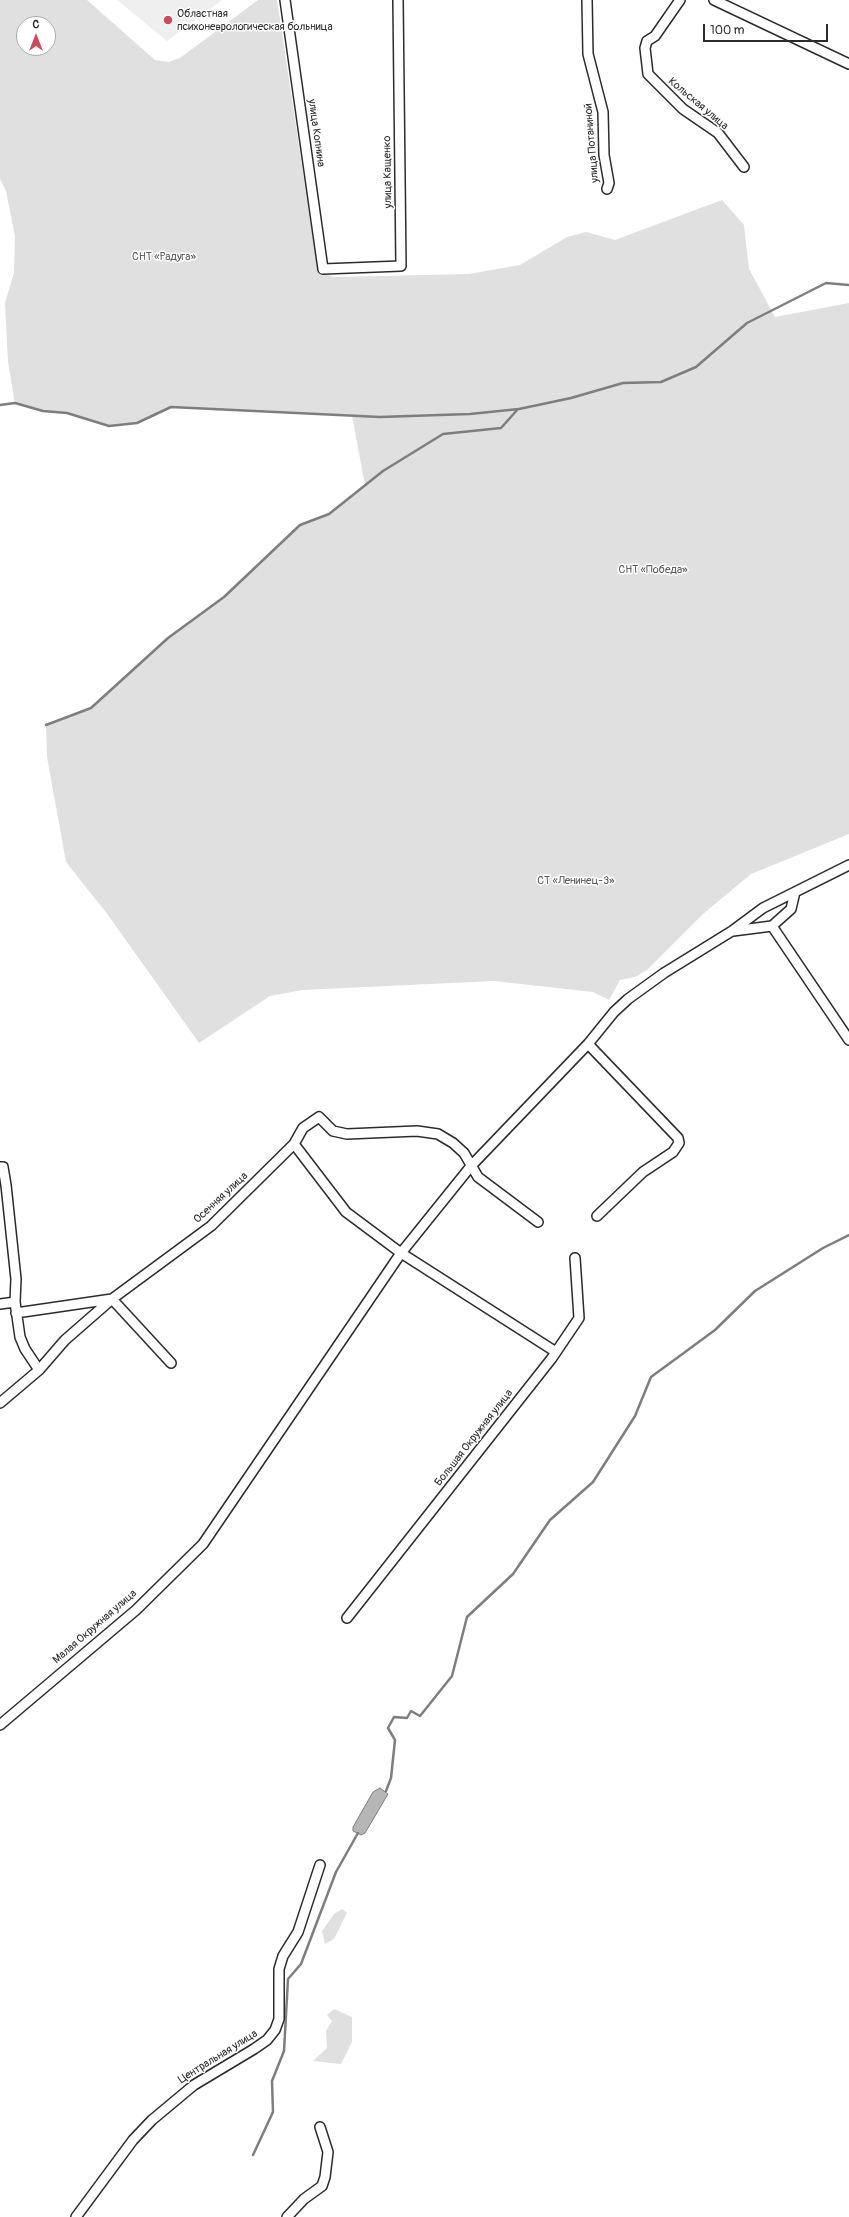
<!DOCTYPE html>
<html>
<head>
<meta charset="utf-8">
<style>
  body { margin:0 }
  #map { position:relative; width:849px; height:2217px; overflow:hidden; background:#fff; font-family:Pangolin,sans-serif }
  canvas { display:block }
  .north { position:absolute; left:16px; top:16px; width:40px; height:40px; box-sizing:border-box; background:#fff; border:1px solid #aaa; border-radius:50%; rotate:0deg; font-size:11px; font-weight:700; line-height:16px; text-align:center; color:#2b2b2b }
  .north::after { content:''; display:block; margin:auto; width:14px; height:18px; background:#d1495b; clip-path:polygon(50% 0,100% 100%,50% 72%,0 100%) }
  .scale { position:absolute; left:703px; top:24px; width:125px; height:18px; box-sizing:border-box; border:2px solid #2b2b2b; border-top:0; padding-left:5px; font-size:12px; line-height:14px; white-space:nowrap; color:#2b2b2b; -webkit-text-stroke:3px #fff; paint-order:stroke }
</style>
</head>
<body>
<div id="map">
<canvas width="849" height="2217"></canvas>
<div class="north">С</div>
<div class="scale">100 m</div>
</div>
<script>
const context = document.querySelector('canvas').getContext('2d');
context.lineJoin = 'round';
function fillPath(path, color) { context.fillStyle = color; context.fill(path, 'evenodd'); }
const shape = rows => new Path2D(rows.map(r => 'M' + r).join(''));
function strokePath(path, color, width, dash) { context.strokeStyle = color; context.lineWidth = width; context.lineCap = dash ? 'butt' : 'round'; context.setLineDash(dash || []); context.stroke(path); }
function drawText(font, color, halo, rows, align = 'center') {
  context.font = font + ' Pangolin,sans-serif'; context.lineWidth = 3; context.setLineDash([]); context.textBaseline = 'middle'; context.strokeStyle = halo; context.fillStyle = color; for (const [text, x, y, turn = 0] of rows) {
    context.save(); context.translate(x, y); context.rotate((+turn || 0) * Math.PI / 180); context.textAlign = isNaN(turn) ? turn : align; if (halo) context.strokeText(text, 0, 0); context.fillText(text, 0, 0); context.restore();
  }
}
const built = shape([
  [117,0,222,0,167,41]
]);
const green = shape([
  [0,0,87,0,155,60,168,62,180,58,258,0,277,0,318,272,334,277,469,274,520,265,567,237,586,232,615,240,722,200,744,225,749,269,775,317,849,303,849,834,751,874,703,914,647,970,635,977,620,980,609,1000,593,992,494,981,302,990,270,996,199,1043,108,915,66,862,47,757,46,725,91,708,168,638,224,597,300,525,329,514,365,485,352,416,171,407,137,423,109,426,67,413,43,411,15,403,8,362,5,303,14,273,15,237,6,191,0,179],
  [24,24,48,24,48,48,24,48],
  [342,1909,347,1913,334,1939,325,1944,322,1931,334,1914],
  [334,2009,352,2017,352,2042,341,2064,313,2061,327,2048,326,2031,332,2021,327,2015]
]);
const water = shape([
  [380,1788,388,1794,365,1833,361,1835,353,1831,353,1827,373,1792,380,1788]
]);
const stream = shape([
  [0,405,15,403,43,411,67,413,109,426,137,423,171,407,380,417,470,414,519,409,571,398,623,383,661,382,696,367,747,323,826,283,849,285],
  [46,725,91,708,168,638,224,597,300,525,329,514,383,471,443,434,501,428,518,409],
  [386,1791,391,1778,395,1740,388,1728,394,1717,407,1718,411,1711,420,1716,452,1676,467,1617,513,1574,550,1520,593,1482,635,1416,651,1377,715,1330,755,1291,823,1248,849,1235],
  [253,2155,273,2112,272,2081,284,2051,288,1979,301,1964,336,1872,358,1833]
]);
const street = shape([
  [285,0,323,269,401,266,398,0],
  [587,0,588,54,603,112,604,155,609,183,607,189],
  [680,0,655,36,647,41,645,48,648,74,683,109,718,133,744,167],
  [714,0,849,64],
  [772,926,849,1040],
  [733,931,772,926,791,909,795,892],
  [588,1044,678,1138,679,1143,673,1152,643,1172,597,1216],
  [294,1144,346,1212,401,1253,556,1352],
  [0,1167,3,1167,6,1185,16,1279,15,1302,20,1337,25,1349,39,1370],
  [0,1304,15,1302],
  [16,1313,112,1299,171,1363],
  [0,1403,39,1370,65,1340,112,1299,211,1226,294,1144,303,1128,319,1117,333,1131,347,1134,417,1131,438,1134,453,1143,464,1153,478,1177,538,1222],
  [347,1618,552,1358,579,1318,575,1258],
  [0,1725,136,1610,203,1544,401,1253,471,1166,588,1044,614,1012,628,999,664,973,732,931,763,908,849,865],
  [76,2217,133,2140,152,2120,194,2085,254,2049,267,2040,275,2030,279,2019,279,1969,283,1956,298,1932,320,1865],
  [287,2217,304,2199,322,2186,325,2177,328,2152,320,2127]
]);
const markers = [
  [168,20,5,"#d1495b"]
];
const poiNames = [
  ["Областная",177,14],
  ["психоневрологическая больница",177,27]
];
const streetNames = [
  ["Кольская улица",698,104,40],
  ["улица Копнина",316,133,82],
  ["улица Потаниной",592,143,-95],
  ["улица Кащенко",388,172,-91],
  ["Осенняя улица",221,1198,-43],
  ["Большая Окружная улица",474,1438,-52],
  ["Малая Окружная улица",95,1627,-41],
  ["Центральная улица",218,2057,-32]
];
const parkNames = [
  ["СНТ «Радуга»",164,257],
  ["СНТ «Победа»",653,570],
  ["СТ «Ленинец-3»",576,881]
];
fillPath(built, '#efefef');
fillPath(green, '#e0e0e0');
fillPath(water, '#b6b6b6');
strokePath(water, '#7e7e7e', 1);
strokePath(stream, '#7e7e7e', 2.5);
strokePath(street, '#2b2b2b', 12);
strokePath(street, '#fff', 9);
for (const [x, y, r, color] of markers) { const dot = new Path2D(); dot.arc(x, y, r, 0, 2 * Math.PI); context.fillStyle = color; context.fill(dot); strokePath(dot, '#fff', 1.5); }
drawText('11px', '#2b2b2b', '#fff', poiNames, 'left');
drawText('11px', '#2b2b2b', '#fff', streetNames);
drawText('11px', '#585858', '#fff', parkNames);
</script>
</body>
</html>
